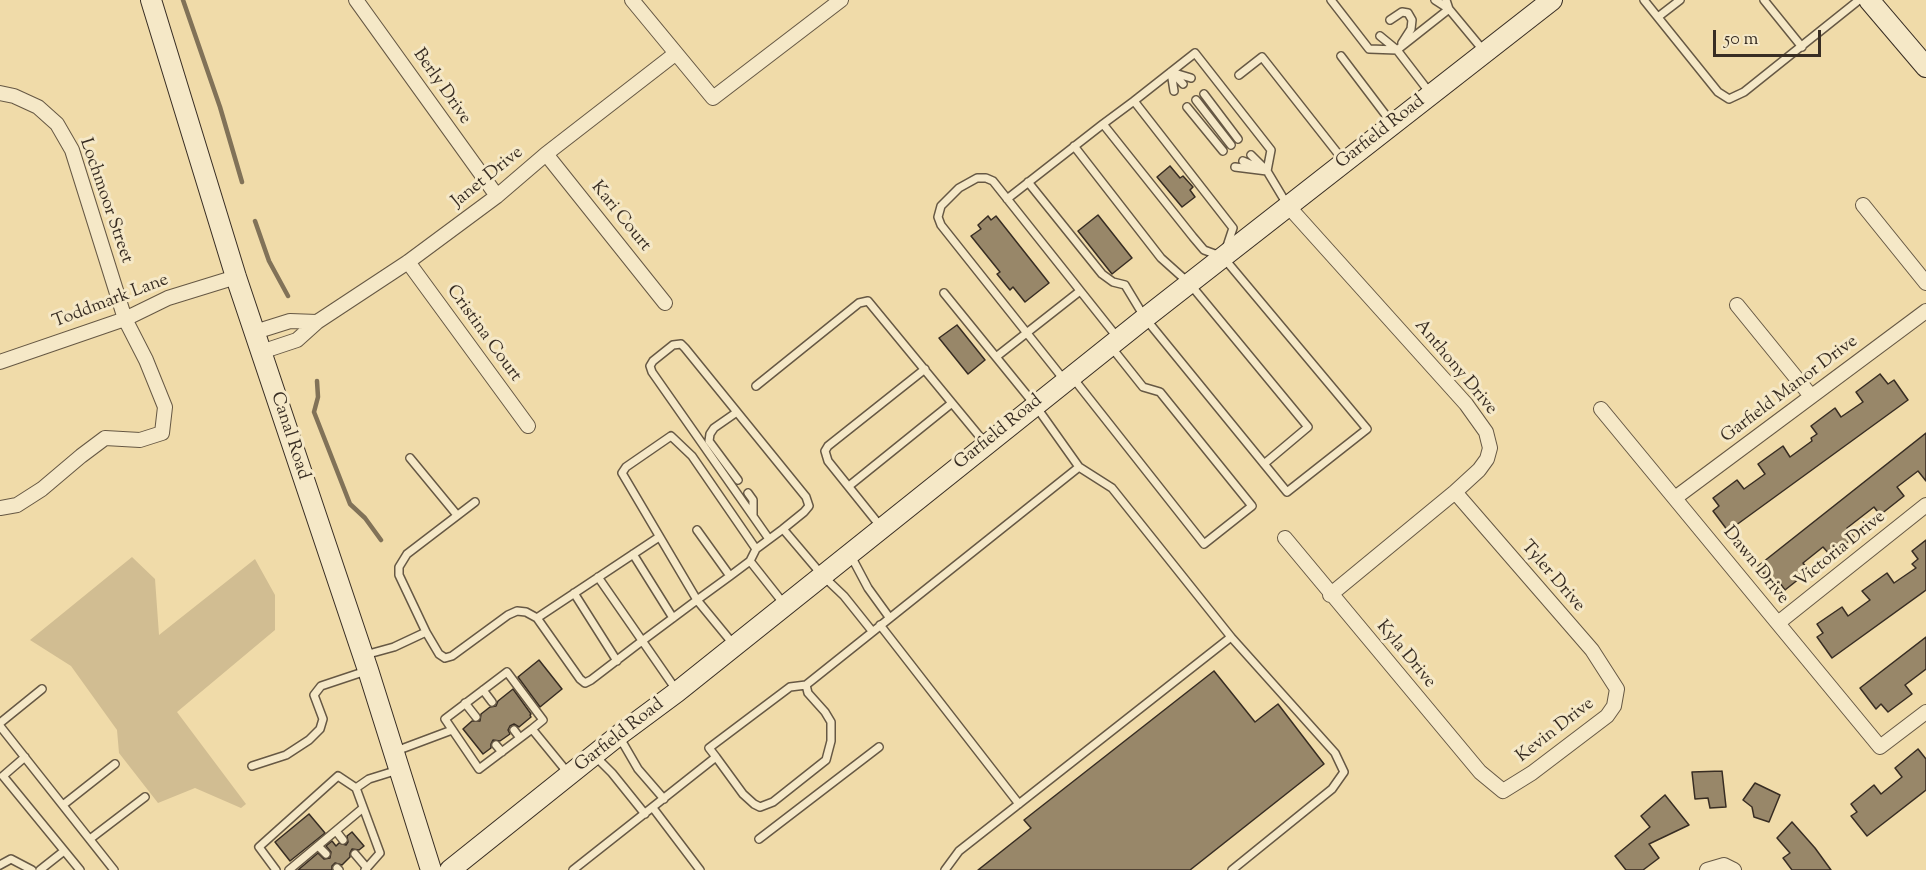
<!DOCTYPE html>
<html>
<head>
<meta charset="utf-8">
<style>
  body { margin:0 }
  #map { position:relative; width:1926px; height:870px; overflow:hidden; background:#f0dba9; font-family:"Sorts Mill Goudy",serif }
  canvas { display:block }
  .scale { position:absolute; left:1713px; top:30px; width:108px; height:27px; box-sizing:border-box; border:3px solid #382d23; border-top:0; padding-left:8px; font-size:18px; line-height:21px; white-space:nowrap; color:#382d23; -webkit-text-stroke:4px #f5e8c7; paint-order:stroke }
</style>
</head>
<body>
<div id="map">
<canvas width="1926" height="870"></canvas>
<div class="scale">50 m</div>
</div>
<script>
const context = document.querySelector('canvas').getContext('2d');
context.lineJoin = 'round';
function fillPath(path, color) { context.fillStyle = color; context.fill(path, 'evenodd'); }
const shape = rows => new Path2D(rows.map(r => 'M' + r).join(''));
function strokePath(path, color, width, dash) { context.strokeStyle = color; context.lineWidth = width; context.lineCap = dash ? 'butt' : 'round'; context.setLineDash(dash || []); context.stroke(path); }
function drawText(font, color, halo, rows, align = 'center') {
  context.font = font + ' "Sorts Mill Goudy",serif'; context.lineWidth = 6; context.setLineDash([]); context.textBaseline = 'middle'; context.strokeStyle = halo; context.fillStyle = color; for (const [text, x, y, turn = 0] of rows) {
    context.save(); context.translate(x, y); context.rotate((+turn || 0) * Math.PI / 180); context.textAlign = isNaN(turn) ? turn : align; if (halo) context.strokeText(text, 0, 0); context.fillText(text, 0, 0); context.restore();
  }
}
const green = shape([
  [132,557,155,579,159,635,255,559,275,595,275,630,177,712,246,804,241,808,195,788,158,803,119,753,117,730,71,666,30,640]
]);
const stream = shape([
  [183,0,220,107,242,182],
  [255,221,269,261,288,296],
  [317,381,318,397,314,412,350,504,365,518,381,540]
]);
const building = shape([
  [1170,166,1180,178,1183,176,1193,187,1190,190,1195,197,1182,207,1157,177,1170,166],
  [1098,215,1132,258,1112,274,1078,231,1098,215],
  [988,216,991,220,996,216,1049,283,1025,302,1013,287,1010,290,997,274,1000,272,971,236,981,229,978,225,988,216],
  [957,325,985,360,968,374,939,338,957,325],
  [1880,374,1888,384,1894,380,1908,400,1728,531,1713,511,1719,506,1713,498,1737,480,1744,489,1765,474,1758,464,1783,446,1790,457,1812,441,1811,438,1817,434,1811,426,1835,408,1841,417,1863,402,1856,392,1880,374],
  [1926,433,1926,481,1918,471,1897,487,1904,496,1880,515,1874,507,1847,528,1854,537,1831,556,1823,547,1803,563,1809,571,1785,590,1779,582,1773,586,1758,566,1926,433],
  [1926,540,1926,590,1832,658,1817,637,1823,633,1817,624,1842,607,1848,616,1870,600,1862,591,1887,573,1894,583,1916,568,1912,564,1918,559,1912,551,1926,540],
  [1926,637,1926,669,1905,685,1912,694,1888,712,1881,704,1876,709,1860,688,1926,637],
  [539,660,562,689,540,707,518,677,539,660],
  [1214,671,1255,722,1278,704,1324,764,1190,870,978,870,1031,828,1024,820,1214,671],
  [513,689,531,714,530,715,531,717,519,727,514,724,510,726,508,730,510,734,500,741,493,740,491,744,491,748,483,754,463,729,472,721,480,721,481,714,490,707,496,706,498,701,513,689],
  [1918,749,1926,759,1926,790,1867,836,1851,816,1857,812,1851,804,1874,785,1881,794,1902,777,1895,768,1918,749],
  [1722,771,1726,807,1710,808,1708,798,1695,799,1692,772,1722,771],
  [1755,783,1780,795,1769,822,1754,817,1752,807,1743,800,1755,783],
  [1665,795,1689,825,1649,844,1659,858,1643,870,1626,870,1615,856,1650,827,1641,816,1665,795],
  [309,814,325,833,290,861,275,842,309,814],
  [1792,822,1815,848,1831,870,1792,870,1783,858,1790,853,1777,838,1792,822],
  [352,832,364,846,359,850,352,849,350,853,350,857,342,865,335,863,332,866,332,870,298,870,318,853,324,859,330,858,331,852,326,846,332,841,336,846,339,843,346,845,348,842,347,836,352,832]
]);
const lane = shape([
  [1331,0,1369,49,1397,50,1430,93],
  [1446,0,1449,9,1483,50],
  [1644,0,1718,92,1729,99,1744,92,1859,0],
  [1764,0,1802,47],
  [1658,17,1680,0],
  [1390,20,1402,12,1408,13,1412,20,1411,29,1402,43],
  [1380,36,1397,50],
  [1397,50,1449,9,1435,0],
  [1341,56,1391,122],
  [1171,72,1191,78],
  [1171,72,1174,91],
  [1173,73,1183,84],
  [1239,75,1262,57,1343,160],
  [1204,94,1238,139],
  [1196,100,1231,145],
  [1134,101,1195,53,1271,150,1267,171,1288,206],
  [1187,107,1223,151],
  [1074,146,1161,258,1190,284,1308,427,1264,464],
  [1251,155,1264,168],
  [1243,161,1259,168],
  [1235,167,1267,171],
  [1028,182,1102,274,1113,282,1125,285,1145,318,1287,492,1367,429,1223,257,1204,250,1193,237,1103,124,1134,101,1233,228,1227,246],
  [1007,199,1103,124],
  [944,293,996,357,1080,291],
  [996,357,1035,405,1079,467,1112,488,1231,637,1335,753,1344,772,1332,789,1232,870],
  [1073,378,1204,544,1252,506,1160,392,1143,387,1112,348],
  [1065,381,941,225,938,217,941,206,959,188,977,178,986,178,993,181,1117,337],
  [756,386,859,303,868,301,952,403],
  [737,412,714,428,710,434,709,441,738,480],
  [410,458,457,515],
  [849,486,952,403,985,443],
  [748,493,753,500,753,515],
  [881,527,828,461,825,451,828,446,925,369],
  [783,529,822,575,844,596,872,631],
  [697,530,730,576],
  [756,549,783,529,804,512,809,506,806,497,685,348,681,344,673,345,653,361,650,366,652,372,769,539],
  [633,554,673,618],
  [851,556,868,588,889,617],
  [750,561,784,604],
  [598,577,677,691],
  [574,593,617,661],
  [537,618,659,537],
  [880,625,1019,804],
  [426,632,399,575,399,567,407,554,475,502],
  [365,655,394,647,426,632,439,654,445,658,452,656,508,615,517,611,526,612,537,618,580,679,585,683,591,680,642,641,697,600,730,576,750,561,756,549,692,456,671,436,626,467,622,473,697,600,734,645],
  [483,690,492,702],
  [465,703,476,717],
  [0,723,42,689],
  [0,726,114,870],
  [532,729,543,720,507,672,445,719,479,769,532,729,568,773],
  [514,730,520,738],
  [620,738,638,769,664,799],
  [496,745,502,752],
  [396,751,452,730],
  [25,757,3,776,80,870],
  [596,757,612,773,645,814],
  [716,757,743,794,754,804,760,807,773,802,826,760,831,741,831,722,825,712,808,693,806,685],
  [252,766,286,755,309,740,320,729,323,719,314,695,321,686,366,671],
  [63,805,115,764],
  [653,808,700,870],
  [336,831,343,840],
  [90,839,145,797],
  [759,839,879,747],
  [318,846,326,854],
  [355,854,367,868],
  [0,865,11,859,32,870],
  [337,868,339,870],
  [40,870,64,851],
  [276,870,259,847,338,776,356,788],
  [289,870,363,808],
  [365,870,380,853,356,788,369,779,398,770],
  [573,870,716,757,709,748,790,687,806,685,1079,467],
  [945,870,959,851,1231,637]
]);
const street = shape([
  [356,0,497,196],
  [632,0,713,98,841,0],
  [0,93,14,96,38,107,57,124,72,150,125,319,146,360,165,407,162,433,140,440,105,438,81,456,42,489,17,505,0,508],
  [546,154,665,303],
  [1863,205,1926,283],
  [1288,206,1466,404,1486,432,1490,448,1487,459,1479,470,1455,492,1330,595],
  [408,262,528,426],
  [1737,305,1811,396],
  [317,322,408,262,497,196,546,154,675,54],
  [255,332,290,321,317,322,297,340,261,352],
  [0,362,125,319,168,298,236,277],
  [1601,409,1880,747,1926,712],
  [1675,498,1926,311],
  [1285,538,1480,772,1503,791,1532,773,1607,716,1614,706,1617,689,1592,650,1455,492],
  [1778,623,1926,505],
  [1707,870,1724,865,1734,870]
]);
const secondary = shape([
  [151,0,236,277,368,670,431,870],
  [1869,0,1926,67],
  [450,870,619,735,677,692,1145,318,1552,0]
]);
const streetNames = [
  ["Berly Drive",441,87,55],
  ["Garfield Road",1381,133,-38],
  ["Janet Drive",488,178,-39],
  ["Lochmoor Street",105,201,71],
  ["Kari Court",620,217,51],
  ["Toddmark Lane",111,302,-21],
  ["Cristina Court",483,334,54],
  ["Anthony Drive",1455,368,50],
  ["Garfield Manor Drive",1790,390,-37],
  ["Garfield Road",999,433,-39],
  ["Canal Road",289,436,72],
  ["Victoria Drive",1841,550,-39],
  ["Dawn Drive",1755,566,51],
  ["Tyler Drive",1552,577,49],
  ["Kyla Drive",1405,655,50],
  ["Kevin Drive",1556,731,-38],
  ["Garfield Road",620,736,-38]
];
fillPath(green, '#d1bd92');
strokePath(stream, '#817258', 4.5);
fillPath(building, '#988769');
strokePath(building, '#382d23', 1.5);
strokePath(lane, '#665844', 10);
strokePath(street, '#665844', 16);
strokePath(secondary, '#382d23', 22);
strokePath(lane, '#f5e8c7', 7);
strokePath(street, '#f5e8c7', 14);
strokePath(secondary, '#f5e8c7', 20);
drawText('18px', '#382d23', '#f5e8c7', streetNames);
</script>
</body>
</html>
